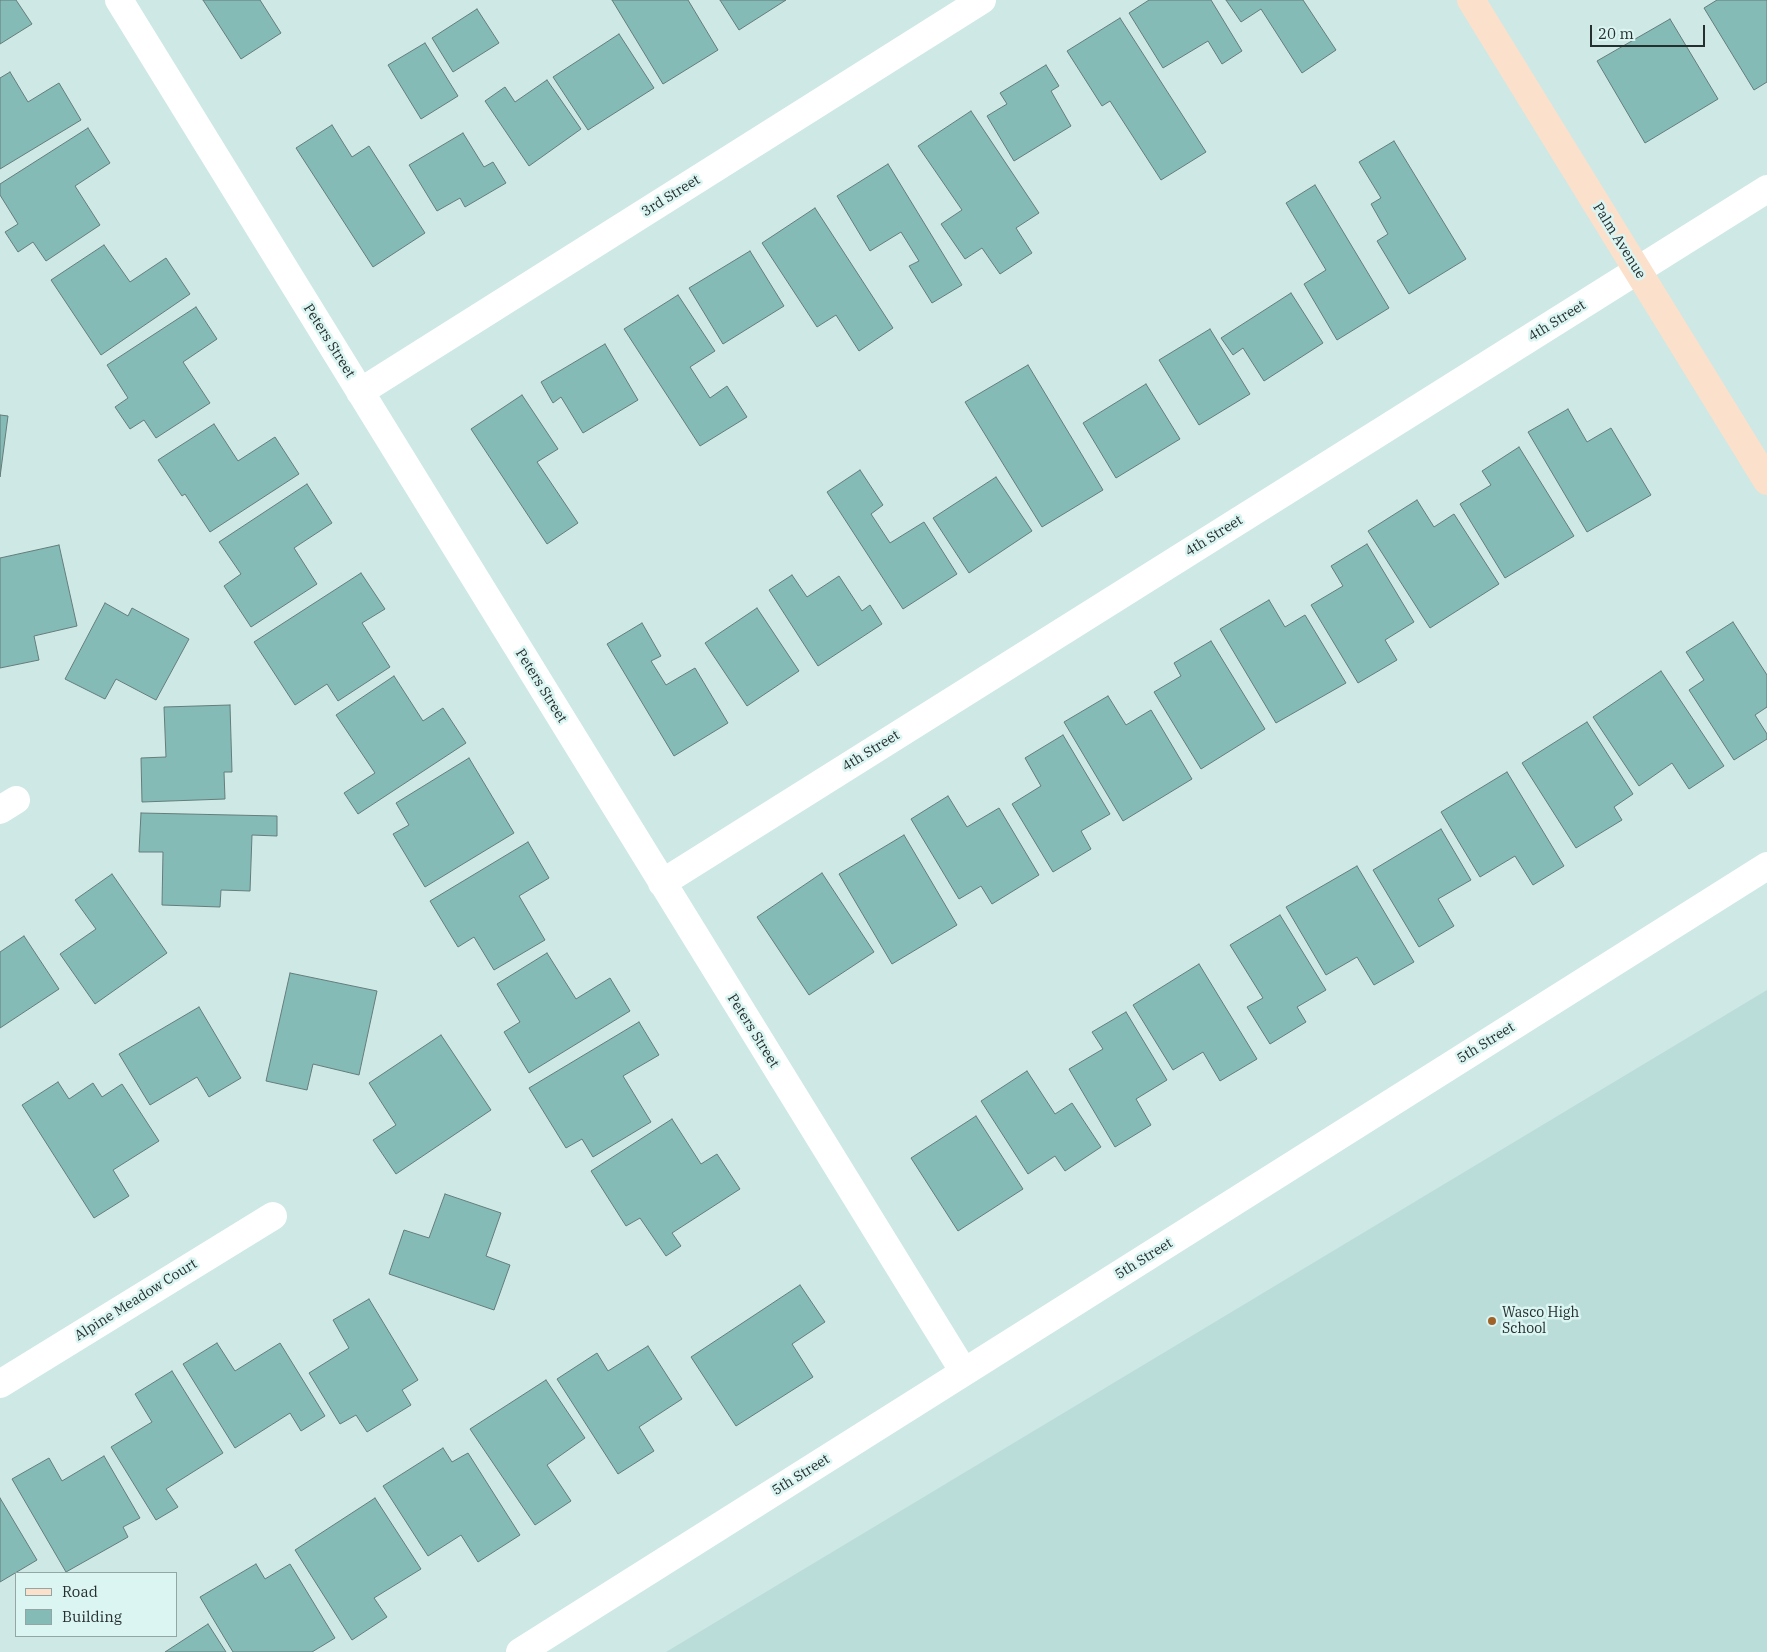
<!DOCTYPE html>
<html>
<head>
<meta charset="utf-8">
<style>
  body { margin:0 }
  #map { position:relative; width:1767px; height:1652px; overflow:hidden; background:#cee8e5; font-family:"IBM Plex Serif",serif }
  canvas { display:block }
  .legend { position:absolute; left:15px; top:1572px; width:162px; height:65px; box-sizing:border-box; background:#dbf5f3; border:1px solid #92a6a4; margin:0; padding:6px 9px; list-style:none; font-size:15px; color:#252f2e }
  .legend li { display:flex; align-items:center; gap:10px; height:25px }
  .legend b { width:25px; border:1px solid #92a6a4 }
  .scale { position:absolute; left:1590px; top:25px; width:115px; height:22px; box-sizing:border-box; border:2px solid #252f2e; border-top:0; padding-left:6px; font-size:15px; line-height:18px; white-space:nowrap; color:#252f2e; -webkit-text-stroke:4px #dbf5f3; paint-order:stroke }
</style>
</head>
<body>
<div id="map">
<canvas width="1767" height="1652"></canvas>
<ul class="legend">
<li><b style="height:6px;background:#fbe0cb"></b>Road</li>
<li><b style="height:14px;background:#84bbb6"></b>Building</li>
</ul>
<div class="scale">20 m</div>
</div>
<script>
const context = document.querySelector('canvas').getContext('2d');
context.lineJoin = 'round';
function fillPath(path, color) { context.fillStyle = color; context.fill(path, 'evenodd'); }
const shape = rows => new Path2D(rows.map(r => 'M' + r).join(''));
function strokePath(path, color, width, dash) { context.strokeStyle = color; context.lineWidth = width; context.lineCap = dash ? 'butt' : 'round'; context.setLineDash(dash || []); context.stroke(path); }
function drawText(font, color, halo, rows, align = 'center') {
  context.font = font + ' "IBM Plex Serif",serif'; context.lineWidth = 5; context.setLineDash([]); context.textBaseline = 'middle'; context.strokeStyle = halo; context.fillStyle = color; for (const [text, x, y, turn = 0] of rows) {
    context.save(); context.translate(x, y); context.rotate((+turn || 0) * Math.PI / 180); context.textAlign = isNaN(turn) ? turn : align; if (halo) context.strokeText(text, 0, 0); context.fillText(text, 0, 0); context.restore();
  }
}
const built = shape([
  [1767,990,1767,1652,666,1652]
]);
const building = shape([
  [0,0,16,0,32,24,0,44,0,0],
  [203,0,260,0,281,33,241,59,203,0],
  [612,0,688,0,718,50,663,84,612,0],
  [720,0,786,0,739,30,720,0],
  [1149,0,1211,0,1242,51,1222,64,1208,41,1163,68,1129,13,1149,0],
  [1226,0,1303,0,1336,50,1302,73,1261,9,1241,22,1226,0],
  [1717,0,1767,0,1767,82,1754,90,1704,8,1717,0],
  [477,9,499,43,453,72,432,38,477,9],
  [1120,18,1206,152,1161,180,1110,101,1102,106,1067,51,1120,18],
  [1670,19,1718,99,1645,143,1597,61,1670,19],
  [619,34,654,88,588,130,553,77,619,34],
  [425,43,458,96,421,119,388,65,425,43],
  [1046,65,1059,86,1051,91,1071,126,1014,161,987,116,1007,104,1000,93,1046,65],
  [10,72,28,102,59,83,81,120,0,169,0,78,10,72],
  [547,80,581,129,529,166,485,101,505,87,515,102,547,80],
  [971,111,1039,213,1016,228,1032,253,1000,274,982,248,965,259,941,224,962,210,918,146,971,111],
  [332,125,352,157,369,146,425,233,373,267,296,148,332,125],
  [88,128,110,163,75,186,100,225,46,261,33,242,18,252,5,232,18,224,0,195,0,184,88,128],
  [463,133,484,167,493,162,506,183,465,207,460,198,437,211,409,165,463,133],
  [1394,141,1466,259,1409,294,1377,241,1388,234,1371,204,1381,198,1359,162,1394,141],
  [888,164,962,285,932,303,909,266,919,261,901,232,870,251,837,196,888,164],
  [1315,185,1389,308,1337,340,1304,284,1326,270,1286,203,1315,185],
  [815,208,893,328,859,351,836,315,817,327,762,243,815,208],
  [104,245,130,282,166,258,190,294,101,355,51,280,104,245],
  [750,251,784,306,723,344,689,288,750,251],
  [1291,293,1323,343,1264,381,1243,348,1233,355,1221,338,1291,293],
  [678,295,715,351,690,367,710,398,727,386,747,417,700,446,624,329,678,295],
  [196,307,217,339,183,362,210,403,156,438,144,420,130,429,115,407,128,398,107,365,196,307],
  [1210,329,1250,394,1199,425,1159,360,1210,329],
  [605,344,638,400,583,433,561,397,553,403,541,382,605,344],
  [1028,365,1103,490,1042,527,965,402,1028,365],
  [1146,384,1180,439,1116,478,1083,423,1146,384],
  [522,395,558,449,537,462,578,523,547,544,471,429,522,395],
  [1568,409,1587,442,1611,428,1651,495,1587,532,1528,432,1568,409],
  [0,415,8,416,0,477,0,415],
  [214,424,238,461,275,437,299,474,210,532,185,494,182,496,158,460,214,424],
  [1519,447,1574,536,1505,578,1460,504,1491,485,1482,471,1519,447],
  [860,470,883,505,871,514,890,543,924,522,957,574,903,609,827,492,860,470],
  [996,477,1032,531,969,573,933,518,996,477],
  [307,484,332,523,294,548,317,584,251,627,224,586,241,574,219,542,307,484],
  [1417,500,1434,527,1454,514,1499,584,1430,628,1368,531,1417,500],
  [1367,544,1414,622,1385,640,1397,660,1358,683,1311,605,1343,586,1331,566,1367,544],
  [59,545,77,626,34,636,39,660,0,668,0,558,59,545],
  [361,573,385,609,362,623,390,667,338,701,327,684,295,705,254,642,361,573],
  [792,575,807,597,839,576,862,611,870,605,882,624,818,666,769,590,792,575],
  [1269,600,1285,627,1305,615,1346,683,1276,723,1220,629,1269,600],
  [105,603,128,616,132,608,189,639,156,700,116,679,105,699,65,679,105,603],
  [757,608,799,671,747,706,705,643,757,608],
  [1733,622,1767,675,1767,707,1755,715,1767,734,1767,739,1734,760,1689,690,1704,680,1686,652,1733,622],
  [642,623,661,656,651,661,666,685,695,668,728,723,674,756,607,644,642,623],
  [1211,641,1265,729,1201,769,1154,692,1181,676,1174,663,1211,641],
  [1661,671,1724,766,1689,789,1672,763,1639,786,1593,717,1661,671],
  [394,676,423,721,443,708,466,743,358,814,344,793,375,773,336,715,394,676],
  [1108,696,1126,725,1151,710,1192,779,1123,821,1064,722,1108,696],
  [230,705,232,772,224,772,225,799,142,802,141,758,166,757,164,707,230,705],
  [1587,722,1633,794,1614,807,1622,820,1576,848,1522,763,1587,722],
  [1063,735,1110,814,1081,831,1091,849,1053,872,1012,804,1041,786,1025,758,1063,735],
  [469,758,514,833,425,887,393,834,409,825,396,803,469,758],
  [1507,772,1564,866,1533,885,1515,856,1480,877,1441,812,1507,772],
  [948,796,967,827,999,808,1039,875,992,904,981,886,959,899,911,819,948,796],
  [141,813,277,816,277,836,252,835,250,891,221,890,220,907,162,905,163,852,139,852,141,813],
  [1441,829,1471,880,1438,899,1454,926,1419,947,1373,870,1441,829],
  [904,835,957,925,892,964,839,874,904,835],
  [528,842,549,878,519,896,545,940,494,970,474,937,458,947,430,901,528,842],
  [1357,866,1414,962,1374,985,1357,957,1326,975,1286,907,1357,866],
  [822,873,874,952,809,995,757,917,822,873],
  [112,874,167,953,95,1004,60,954,96,929,75,900,112,874],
  [1280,915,1326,990,1297,1007,1306,1022,1270,1044,1247,1007,1263,998,1230,945,1280,915],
  [24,936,59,989,0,1028,0,952,24,936],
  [547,953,576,999,610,978,630,1011,529,1073,504,1032,520,1022,497,984,547,953],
  [1199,964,1257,1059,1220,1081,1203,1052,1173,1070,1133,1005,1199,964],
  [290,973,377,991,359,1075,313,1064,307,1090,266,1081,290,973],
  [199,1007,241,1078,209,1097,197,1077,150,1105,119,1054,199,1007],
  [1126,1012,1167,1080,1136,1099,1151,1125,1115,1147,1069,1069,1103,1049,1092,1032,1126,1012],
  [639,1022,659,1055,623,1076,651,1122,593,1157,582,1139,566,1148,529,1088,639,1022],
  [441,1035,491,1110,396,1174,373,1140,396,1125,369,1083,441,1035],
  [1027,1071,1055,1114,1072,1103,1101,1147,1065,1171,1055,1156,1028,1174,981,1101,1027,1071],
  [58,1082,69,1099,93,1083,102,1097,122,1084,159,1141,113,1170,129,1196,94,1218,22,1105,58,1082],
  [976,1116,1023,1189,958,1231,911,1158,976,1116],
  [672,1119,701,1164,717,1154,740,1189,672,1233,681,1246,666,1256,640,1218,626,1226,591,1171,672,1119],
  [445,1194,501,1213,486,1256,510,1265,494,1310,389,1274,404,1230,429,1238,445,1194],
  [800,1285,825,1322,792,1344,813,1377,736,1426,691,1357,800,1285],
  [369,1299,418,1380,402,1390,411,1405,367,1432,356,1415,340,1424,309,1373,349,1348,333,1320,369,1299],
  [217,1343,235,1371,280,1343,325,1416,301,1431,290,1413,235,1448,183,1364,217,1343],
  [648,1346,682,1399,639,1427,654,1451,618,1474,557,1379,597,1353,608,1371,648,1346],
  [172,1371,223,1453,166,1489,178,1507,156,1520,111,1447,152,1422,135,1394,172,1371],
  [546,1380,585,1438,547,1465,571,1501,535,1525,470,1429,546,1380],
  [443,1448,452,1462,468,1453,520,1535,478,1562,461,1535,428,1556,383,1486,443,1448],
  [104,1456,140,1518,123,1527,128,1537,66,1572,12,1479,49,1458,62,1481,104,1456],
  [0,1498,37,1560,0,1582,0,1498],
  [375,1498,421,1569,374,1598,387,1617,352,1640,295,1550,375,1498],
  [256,1564,265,1579,290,1564,335,1638,312,1652,233,1652,200,1597,256,1564],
  [208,1624,226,1652,165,1652,208,1624]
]);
const minor = shape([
  [119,0,964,1372],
  [360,392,982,0],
  [0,810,16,800],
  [662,883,1767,189],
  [0,1384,273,1216],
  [520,1652,1767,866]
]);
const major = shape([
  [1471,0,1767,481]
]);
const markers = [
  [1492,1321,5,"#a06227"]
];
const streetNames = [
  ["3rd Street",671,196,-32],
  ["Palm Avenue",1619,241,58],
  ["4th Street",1557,321,-32],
  ["Peters Street",329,341,58],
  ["4th Street",1214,536,-32],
  ["Peters Street",541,686,58],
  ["4th Street",871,751,-32],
  ["Peters Street",753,1031,58],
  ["5th Street",1486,1043,-32],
  ["5th Street",1144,1259,-32],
  ["Alpine Meadow Court",136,1300,-32],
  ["5th Street",801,1475,-32]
];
const poiNames = [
  ["Wasco High",1502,1313],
  ["School",1502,1329]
];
fillPath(built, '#baddda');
fillPath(building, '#84bbb6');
strokePath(building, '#657d7a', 1);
strokePath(minor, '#fff', 28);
strokePath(major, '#fbe0cb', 28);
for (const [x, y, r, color] of markers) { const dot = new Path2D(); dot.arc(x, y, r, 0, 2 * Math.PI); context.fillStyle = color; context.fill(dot); strokePath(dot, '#dbf5f3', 2); }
drawText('14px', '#252f2e', '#dbf5f3', streetNames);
drawText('14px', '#252f2e', '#dbf5f3', poiNames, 'left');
</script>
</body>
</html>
